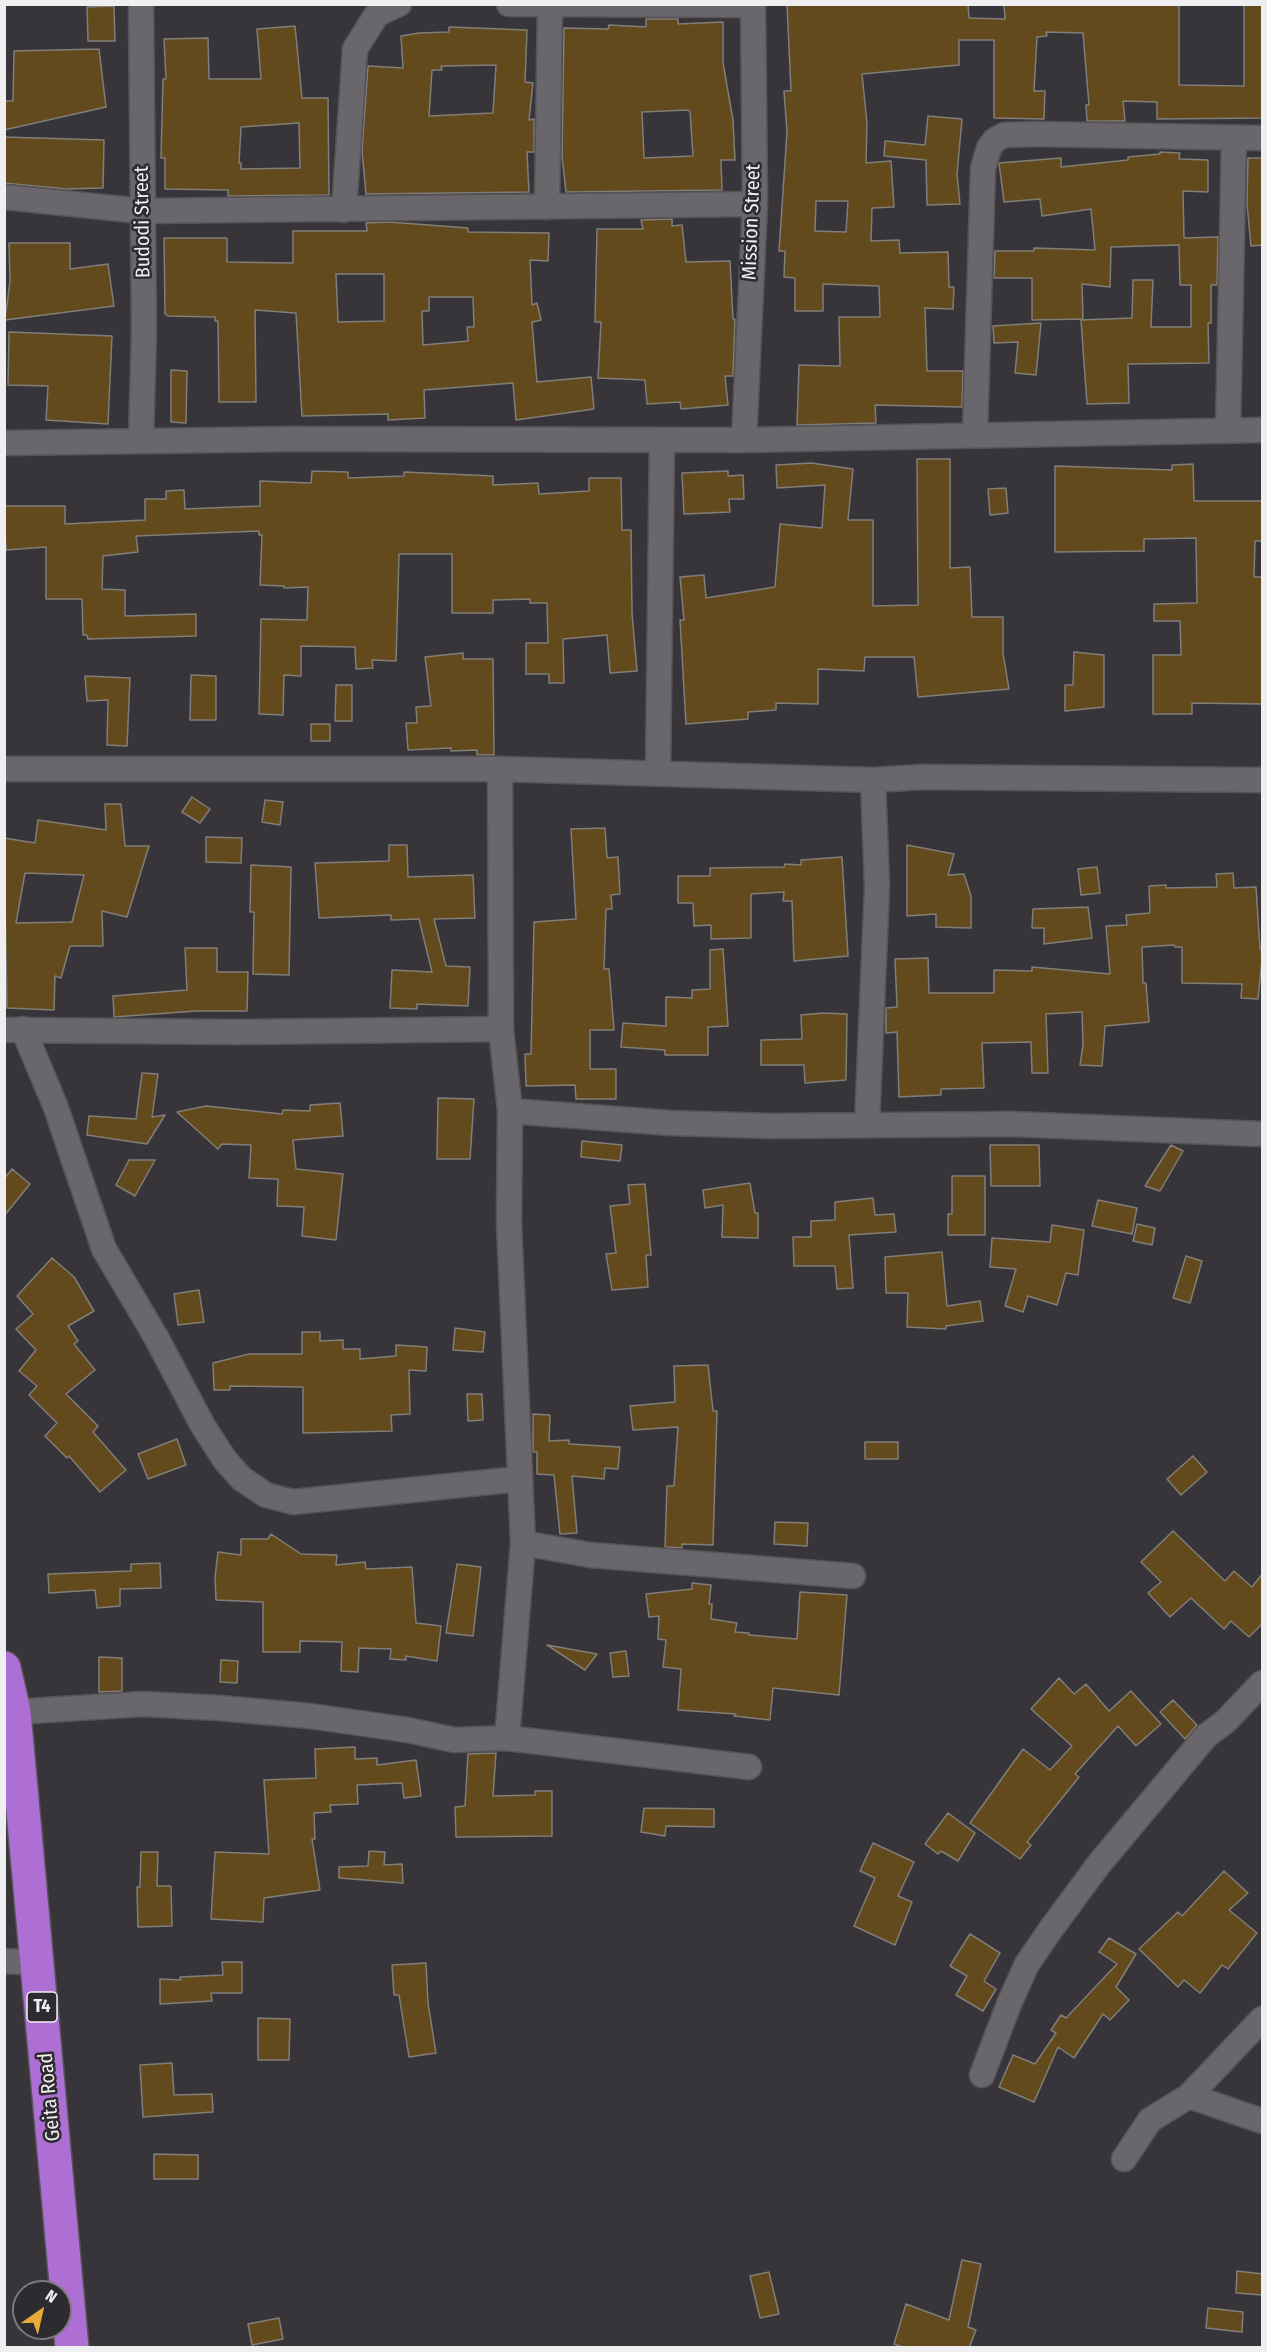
<!DOCTYPE html>
<html>
<head>
<meta charset="utf-8">
<style>
  body { margin:0 }
  #map { position:relative; width:1267px; height:2352px; overflow:hidden; background:#38353a; font-family:"Fira Sans Condensed",sans-serif }
  canvas { display:block }
  .frame { position:absolute; inset:0; border:6px solid #efeef1; pointer-events:none }
  .north { position:absolute; left:12px; top:2280px; width:60px; height:60px; box-sizing:border-box; background:#2e2b30; border:2px solid #7b797d; border-radius:50%; rotate:34deg; font-size:16px; font-weight:700; line-height:24px; text-align:center; color:#efeef1 }
  .north::after { content:''; display:block; margin:auto; width:21px; height:27px; background:#e8ab37; clip-path:polygon(50% 0,100% 100%,50% 72%,0 100%) }
</style>
</head>
<body>
<div id="map">
<canvas width="1267" height="2352"></canvas>
<div class="frame"></div>
<div class="north">N</div>
</div>
<script>
const context = document.querySelector('canvas').getContext('2d');
context.lineJoin = 'round';
function fillPath(path, color) { context.fillStyle = color; context.fill(path, 'evenodd'); }
const shape = rows => new Path2D(rows.map(r => 'M' + r).join(''));
function strokePath(path, color, width, dash) { context.strokeStyle = color; context.lineWidth = width; context.lineCap = dash ? 'butt' : 'round'; context.setLineDash(dash || []); context.stroke(path); }
function drawText(font, color, halo, rows, align = 'center') {
  context.font = font + ' "Fira Sans Condensed",sans-serif'; context.lineWidth = 5; context.setLineDash([]); context.textBaseline = 'middle'; context.strokeStyle = halo; context.fillStyle = color; for (const [text, x, y, turn = 0] of rows) {
    context.save(); context.translate(x, y); context.rotate((+turn || 0) * Math.PI / 180); context.textAlign = isNaN(turn) ? turn : align; if (halo) context.strokeText(text, 0, 0); context.fillText(text, 0, 0); context.restore();
  }
}
const building = shape([
  [787,4,968,4,969,18,1005,19,1004,4,1179,4,1179,85,1244,86,1244,4,1263,4,1263,118,1157,119,1157,102,1123,101,1125,121,1087,121,1086,105,1089,105,1083,33,1046,32,1047,36,1037,37,1034,91,1045,91,1044,119,994,118,994,40,959,40,959,65,862,74,867,123,866,163,891,161,894,207,872,208,871,241,899,240,900,253,948,252,949,287,954,287,953,309,925,308,927,371,963,371,962,407,875,405,876,423,797,425,799,365,840,366,839,317,880,317,879,286,823,284,823,311,795,311,795,278,784,277,785,251,779,251,787,132,784,91,791,91,787,4],
  [816,201,848,201,846,232,815,231,816,201],
  [114,6,115,41,88,41,87,7,114,6],
  [646,19,678,19,678,24,723,22,723,63,733,120,735,160,721,160,722,190,566,192,562,156,564,28,608,29,609,25,646,27,646,19],
  [686,110,690,111,693,156,644,158,642,112,686,110],
  [295,26,302,98,328,98,329,195,228,196,228,190,165,189,165,158,161,158,163,79,166,79,164,39,208,38,209,79,261,79,257,29,295,26],
  [299,123,300,168,241,169,241,163,239,163,241,127,299,123],
  [449,27,527,30,525,82,533,83,529,120,534,119,534,152,527,152,529,192,366,194,362,151,368,66,403,68,401,36,419,33,449,32,449,27],
  [496,65,493,113,429,116,432,70,442,70,441,66,496,65],
  [99,49,106,107,4,130,4,101,13,101,14,51,99,49],
  [928,116,962,119,957,174,960,204,927,205,926,160,884,156,885,141,925,145,928,116],
  [4,137,104,140,103,188,66,189,4,183,4,137],
  [1160,152,1180,153,1179,159,1208,160,1208,192,1183,191,1184,238,1218,237,1217,285,1211,285,1211,323,1208,323,1209,363,1128,364,1129,403,1087,404,1081,320,1132,318,1133,280,1153,280,1151,327,1191,327,1191,285,1180,285,1179,245,1111,247,1110,287,1082,284,1083,319,1032,320,1032,278,994,278,995,251,1034,251,1034,248,1095,250,1091,209,1042,216,1040,199,1004,202,999,163,1061,158,1061,167,1128,160,1128,157,1160,154,1160,152],
  [1248,158,1263,158,1263,245,1251,246,1247,204,1248,158],
  [672,219,672,226,682,225,686,262,730,261,733,319,735,319,733,376,725,376,728,405,681,409,680,402,647,404,645,380,598,378,601,322,595,322,597,229,643,229,641,220,672,219],
  [389,222,468,228,468,232,549,233,548,261,530,260,532,305,537,303,541,320,532,322,537,382,591,377,594,409,516,420,513,383,424,390,425,418,388,420,388,414,302,416,296,313,255,310,256,402,219,402,218,321,215,321,215,317,168,316,165,314,164,238,227,238,227,262,293,263,293,231,367,231,366,223,389,222],
  [336,274,384,274,384,321,338,322,336,274],
  [429,297,473,297,474,327,467,327,468,341,423,345,422,311,429,311,429,297],
  [9,243,70,243,70,269,108,264,114,306,5,320,10,281,9,243],
  [1041,323,1036,375,1015,373,1018,342,994,343,993,326,1041,323],
  [9,332,112,336,108,424,46,420,48,386,8,385,9,332],
  [171,370,187,371,186,423,171,422,171,370],
  [917,459,950,459,950,568,970,567,972,617,1003,617,1003,653,1009,689,918,697,914,657,865,657,864,671,818,669,818,704,776,703,776,710,748,712,748,719,686,724,680,620,684,620,680,577,704,575,706,598,775,587,780,524,822,528,825,485,777,488,776,465,811,463,853,469,848,520,873,520,873,606,918,605,917,459],
  [1193,464,1194,501,1263,501,1263,541,1255,541,1254,577,1263,577,1263,704,1192,703,1192,714,1153,714,1153,655,1181,655,1180,621,1154,621,1154,604,1197,603,1196,538,1144,539,1144,551,1055,552,1055,466,1172,470,1172,465,1193,464],
  [312,471,348,472,348,478,404,476,404,472,493,476,493,485,538,483,539,494,589,491,589,478,621,478,622,530,631,530,632,613,637,671,610,673,607,635,563,639,564,683,549,683,549,674,526,674,526,643,548,643,547,603,530,603,530,599,493,600,493,613,452,613,452,554,399,554,396,661,372,660,373,668,356,669,355,647,301,646,301,676,284,675,283,715,259,714,261,619,307,620,308,587,284,588,284,586,260,585,262,535,259,535,259,531,136,536,138,552,103,556,102,589,125,590,125,616,196,614,196,636,88,639,87,635,83,635,82,599,46,599,46,547,6,550,4,506,65,506,65,524,145,520,145,499,166,499,166,491,184,490,185,509,260,506,260,481,311,483,312,471],
  [728,471,728,476,743,475,744,499,729,499,730,512,684,514,682,473,728,471],
  [1006,488,1008,513,990,515,988,489,1006,488],
  [1074,652,1104,655,1104,707,1065,711,1065,685,1073,685,1074,652],
  [463,653,463,659,493,659,494,755,477,755,477,750,451,751,451,748,408,750,406,723,417,723,416,707,431,706,425,657,463,653],
  [191,675,216,676,216,720,190,720,191,675],
  [85,676,130,678,127,746,107,745,108,700,87,701,85,676],
  [336,685,352,685,352,721,335,721,336,685],
  [311,724,330,724,330,741,311,741,311,724],
  [192,797,210,809,200,823,182,812,192,797],
  [265,800,283,802,280,825,262,822,265,800],
  [105,804,121,804,125,846,149,846,127,917,102,911,103,946,70,946,61,978,55,976,54,1010,7,1008,4,838,35,843,38,820,106,830,105,804],
  [25,873,84,875,72,922,16,923,25,873],
  [605,828,607,858,618,857,620,894,611,895,612,909,606,909,604,969,609,969,614,1030,590,1030,590,1069,616,1069,616,1099,576,1099,575,1085,526,1086,525,1054,531,1054,534,922,576,919,571,829,605,828],
  [206,837,242,838,241,863,206,862,206,837],
  [389,845,407,845,408,877,473,875,475,918,434,919,446,966,470,967,468,1006,417,1004,417,1009,390,1008,392,970,432,972,419,919,391,920,391,915,319,918,315,863,389,861,389,845],
  [907,845,954,854,948,875,964,874,971,896,971,928,936,927,936,914,907,916,907,845],
  [842,857,848,956,794,961,792,901,783,901,784,892,751,894,751,938,711,939,711,925,694,926,693,903,678,903,678,876,710,876,710,868,784,867,785,864,801,865,801,860,842,857],
  [251,865,291,867,289,975,253,974,254,912,250,912,251,865],
  [1097,867,1100,893,1081,895,1078,869,1097,867],
  [1233,873,1234,888,1256,887,1260,949,1263,949,1258,999,1241,998,1242,984,1182,983,1182,947,1175,947,1174,945,1142,947,1143,983,1146,983,1149,1022,1105,1026,1102,1066,1080,1065,1083,1045,1082,1012,1046,1014,1048,1073,1032,1073,1031,1042,982,1043,984,1088,941,1089,941,1095,899,1097,897,1032,886,1033,886,1008,897,1007,895,959,928,958,929,993,994,993,994,970,1032,971,1032,967,1110,974,1106,926,1127,925,1126,915,1150,913,1149,886,1166,885,1166,888,1217,887,1216,874,1233,873],
  [1088,907,1092,938,1044,944,1044,928,1032,928,1033,909,1088,907],
  [185,948,217,948,217,972,248,972,247,1011,196,1011,114,1017,113,996,187,990,185,948],
  [723,949,728,1026,708,1027,708,1055,665,1055,665,1050,621,1047,623,1023,666,1026,666,997,692,998,692,990,710,989,710,950,723,949],
  [823,1013,847,1014,846,1080,805,1083,804,1065,761,1065,761,1040,802,1039,801,1015,823,1013],
  [142,1073,158,1074,152,1117,165,1115,147,1144,87,1135,89,1116,136,1119,142,1073],
  [438,1098,474,1099,470,1159,437,1159,438,1098],
  [340,1103,343,1136,293,1140,296,1169,343,1174,336,1240,302,1236,304,1207,277,1206,278,1179,249,1178,251,1145,222,1144,218,1149,177,1112,206,1106,282,1114,283,1110,310,1111,310,1105,340,1103],
  [582,1141,622,1145,620,1161,581,1157,582,1141],
  [990,1145,1039,1145,1040,1186,991,1186,990,1145],
  [1171,1145,1183,1151,1160,1191,1145,1186,1171,1145],
  [129,1160,155,1160,135,1196,116,1185,129,1160],
  [12,1169,30,1184,4,1216,4,1179,12,1169],
  [952,1176,985,1176,985,1235,948,1235,948,1214,952,1214,952,1176],
  [750,1183,755,1213,758,1213,758,1238,722,1237,723,1205,705,1208,703,1190,750,1183],
  [645,1184,651,1255,646,1255,648,1287,612,1290,606,1254,616,1253,610,1206,630,1204,628,1185,645,1184],
  [873,1198,875,1215,894,1214,896,1232,849,1235,853,1288,837,1289,835,1266,794,1266,793,1237,811,1237,811,1221,835,1220,835,1202,873,1198],
  [1098,1200,1137,1208,1132,1234,1092,1226,1098,1200],
  [1137,1224,1155,1228,1152,1245,1133,1241,1137,1224],
  [1052,1225,1084,1230,1078,1275,1066,1273,1057,1305,1028,1296,1023,1312,1005,1306,1016,1269,990,1267,992,1238,1050,1242,1052,1225],
  [942,1252,947,1306,980,1301,983,1321,946,1326,946,1329,907,1327,908,1293,886,1293,885,1257,942,1252],
  [1186,1256,1202,1261,1190,1303,1173,1298,1186,1256],
  [52,1258,74,1277,94,1311,68,1326,78,1341,74,1344,95,1370,66,1394,98,1426,93,1432,126,1470,100,1492,69,1456,67,1458,45,1436,57,1423,29,1395,37,1386,19,1371,36,1350,16,1329,33,1314,17,1296,52,1258],
  [199,1290,204,1322,178,1325,174,1294,199,1290],
  [455,1328,485,1332,483,1352,453,1350,455,1328],
  [302,1332,320,1332,320,1341,343,1340,343,1349,360,1349,360,1359,396,1356,396,1345,427,1347,426,1371,409,1370,410,1414,391,1415,392,1431,303,1433,303,1387,230,1386,230,1390,214,1390,213,1363,249,1354,302,1354,302,1332],
  [708,1365,713,1411,717,1411,713,1545,682,1544,682,1548,665,1547,667,1486,674,1486,678,1427,633,1430,630,1406,675,1402,674,1366,708,1365],
  [467,1394,482,1394,483,1420,468,1421,467,1394],
  [533,1414,550,1415,549,1441,569,1440,569,1444,620,1447,618,1469,605,1468,604,1479,572,1476,577,1533,560,1534,554,1475,537,1474,537,1452,533,1452,533,1414],
  [177,1439,186,1465,148,1479,138,1454,177,1439],
  [865,1442,898,1442,898,1459,865,1459,865,1442],
  [1193,1456,1207,1472,1181,1495,1167,1479,1193,1456],
  [775,1522,808,1523,807,1546,774,1544,775,1522],
  [1173,1531,1225,1581,1234,1571,1252,1587,1263,1573,1263,1623,1249,1637,1231,1621,1224,1629,1191,1598,1170,1617,1148,1593,1161,1582,1141,1562,1173,1531],
  [271,1534,301,1554,337,1555,336,1565,365,1562,366,1569,412,1567,416,1623,441,1626,437,1661,406,1656,406,1660,390,1659,391,1649,359,1648,358,1672,341,1671,342,1642,300,1641,300,1652,263,1652,263,1602,216,1600,215,1577,218,1552,241,1555,241,1539,268,1539,271,1534],
  [160,1563,161,1588,120,1589,120,1606,97,1608,95,1590,49,1593,48,1574,131,1571,131,1564,160,1563],
  [457,1564,481,1567,473,1636,446,1633,457,1564],
  [692,1583,711,1585,709,1604,712,1604,711,1619,737,1623,735,1632,749,1633,749,1635,797,1639,800,1592,847,1595,839,1695,773,1688,770,1720,734,1716,736,1714,678,1710,681,1669,663,1667,666,1640,658,1639,659,1616,649,1617,646,1594,692,1589,692,1583],
  [547,1645,597,1654,585,1670,547,1645],
  [626,1651,629,1676,613,1677,610,1653,626,1651],
  [99,1657,122,1658,122,1691,99,1692,99,1657],
  [221,1660,238,1661,237,1683,220,1682,221,1660],
  [1059,1678,1074,1694,1086,1684,1109,1711,1131,1691,1161,1724,1136,1746,1118,1726,1075,1774,1079,1777,1027,1842,1031,1845,1020,1859,970,1823,1023,1749,1050,1770,1072,1746,1031,1709,1059,1678],
  [1173,1700,1197,1725,1185,1739,1160,1712,1173,1700],
  [355,1747,355,1759,377,1758,377,1765,416,1760,421,1796,404,1798,402,1783,357,1785,358,1804,330,1805,331,1812,314,1813,315,1839,312,1839,320,1890,264,1898,263,1922,211,1919,215,1852,269,1854,264,1780,316,1778,315,1749,355,1747],
  [496,1753,493,1796,535,1795,535,1791,552,1791,552,1836,456,1837,455,1807,465,1806,468,1754,496,1753],
  [644,1808,714,1809,714,1827,666,1826,665,1836,641,1832,644,1808],
  [948,1813,975,1833,958,1861,941,1851,938,1854,925,1844,948,1813],
  [873,1843,914,1862,898,1896,912,1902,895,1945,854,1926,875,1878,860,1871,873,1843],
  [369,1851,385,1852,384,1865,402,1864,403,1883,339,1878,339,1867,368,1866,369,1851],
  [141,1852,158,1852,157,1886,171,1886,172,1926,138,1927,137,1887,140,1887,141,1852],
  [1224,1871,1248,1893,1229,1910,1257,1933,1228,1969,1222,1965,1200,1993,1184,1980,1178,1987,1139,1949,1178,1912,1182,1916,1224,1871],
  [970,1934,1000,1953,984,1981,996,1989,983,2011,956,1995,967,1976,950,1966,970,1934],
  [1109,1938,1136,1954,1116,1987,1129,2000,1110,2020,1103,2014,1074,2058,1058,2047,1034,2102,999,2087,1013,2055,1035,2064,1056,2033,1051,2030,1061,2015,1066,2018,1117,1964,1099,1952,1109,1938],
  [222,1962,242,1962,242,1993,211,1993,212,2001,160,2004,160,1979,181,1980,180,1977,223,1975,222,1962],
  [426,1963,428,2003,436,2053,409,2057,399,1995,394,1995,392,1965,426,1963],
  [258,2018,290,2019,289,2060,258,2060,258,2018],
  [172,2063,174,2095,212,2094,213,2112,143,2117,140,2065,172,2063],
  [154,2154,198,2155,198,2179,154,2179,154,2154],
  [962,2260,981,2264,968,2327,976,2330,969,2348,906,2348,894,2344,906,2304,949,2320,962,2260],
  [1237,2271,1263,2274,1263,2295,1236,2293,1237,2271],
  [769,2272,779,2314,760,2318,750,2276,769,2272],
  [1208,2308,1243,2312,1242,2332,1206,2328,1208,2308],
  [279,2318,283,2339,252,2345,248,2324,279,2318]
]);
const street = shape([
  [509,4,753,5],
  [4,197,142,211,755,204],
  [547,207,550,5],
  [344,210,355,49,377,14,399,4],
  [1228,430,1234,138],
  [975,434,983,168,989,148,995,140,1004,135,1035,134,1262,138],
  [141,440,144,331,141,4],
  [744,440,755,204,753,4],
  [4,443,293,439,744,440,1262,430],
  [4,769,500,769,873,780,922,777,1262,780],
  [500,769,501,1029,510,1111,509,1223,523,1543,507,1738],
  [658,772,662,440],
  [23,1029,55,1105,104,1249,156,1337,203,1426,225,1460,242,1479,266,1495,293,1502,519,1479],
  [4,1030,239,1032,501,1029],
  [510,1111,670,1123,771,1126,1011,1124,1262,1134],
  [867,1125,877,886,873,780],
  [523,1543,590,1555,853,1576],
  [14,1712,143,1704,219,1708,310,1716,408,1730,454,1740,507,1738,749,1767],
  [4,1961,38,1963],
  [982,2075,1009,2004,1027,1964,1051,1929,1099,1864,1206,1736,1226,1721,1262,1683],
  [1189,2096,1262,2121],
  [1124,2159,1150,2120,1189,2096,1262,2019]
]);
const highway = shape([
  [4,1668,14,1712,72,2348]
]);
const shields = [
  [42,2007,30]
];
const shieldNames = [
  ["T4",42,2007]
];
const streetNames = [
  ["Budodi Street",143,222,-91],
  ["Mission Street",752,222,-88],
  ["Geita Road",50,2097,-95]
];
fillPath(building, '#634a1c');
strokePath(building, '#817e79', 1.5);
strokePath(street, '#565357', 27);
strokePath(highway, '#565357', 36);
strokePath(street, '#69666c', 24);
strokePath(highway, '#ad6fd3', 33);
for (const [x, y, w] of shields) { const box = new Path2D(); box.roundRect(x - w / 2, y - 15, w, 30, 4.5); context.fillStyle = '#2e2b30'; context.fill(box); strokePath(box, '#efeef1', 1.5); }
drawText('bold 18px', '#efeef1', null, shieldNames);
drawText('20px', '#efeef1', '#2e2b30', streetNames);
</script>
</body>
</html>
